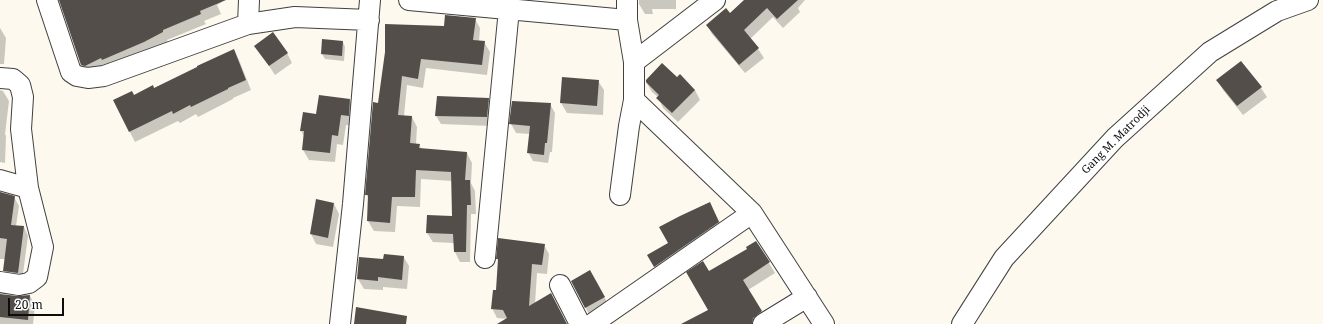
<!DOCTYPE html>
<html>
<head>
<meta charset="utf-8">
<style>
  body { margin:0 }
  #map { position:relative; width:1323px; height:324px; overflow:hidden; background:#fdf9ef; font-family:"Noto Serif",serif }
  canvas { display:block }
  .scale { position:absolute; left:8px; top:298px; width:56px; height:18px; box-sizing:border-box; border:2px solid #0d0d0d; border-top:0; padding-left:5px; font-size:12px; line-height:14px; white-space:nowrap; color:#0d0d0d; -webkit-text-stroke:3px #fff; paint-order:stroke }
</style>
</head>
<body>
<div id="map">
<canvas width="1323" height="324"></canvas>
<div class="scale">20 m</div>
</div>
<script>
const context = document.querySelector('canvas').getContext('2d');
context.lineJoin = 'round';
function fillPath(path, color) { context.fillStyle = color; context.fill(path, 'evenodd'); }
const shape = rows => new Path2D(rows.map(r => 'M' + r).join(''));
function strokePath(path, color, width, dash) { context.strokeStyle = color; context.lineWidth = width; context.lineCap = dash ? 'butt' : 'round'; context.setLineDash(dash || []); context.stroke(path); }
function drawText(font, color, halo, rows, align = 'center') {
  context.font = font + ' "Noto Serif",serif'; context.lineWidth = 4; context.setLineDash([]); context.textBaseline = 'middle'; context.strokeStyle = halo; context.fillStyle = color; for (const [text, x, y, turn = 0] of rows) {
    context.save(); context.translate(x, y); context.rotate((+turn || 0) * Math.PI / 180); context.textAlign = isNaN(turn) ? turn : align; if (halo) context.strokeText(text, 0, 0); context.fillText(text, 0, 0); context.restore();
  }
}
const shadow = shape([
  [59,0,221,0,222,2,217,5,221,14,204,21,206,24,167,40,168,42,150,52,88,75,82,65],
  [639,0,676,0,676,9,652,9,653,14,645,14,639,4],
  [745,0,805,0,798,8,800,12,783,28,773,17,750,39,758,49,764,58,745,73,712,34,707,25,730,14],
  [475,19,480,28,479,42,484,42,490,52,487,75,426,68,423,88,407,85,404,116,412,117,417,127,416,144,419,145,422,149,467,153,472,163,471,183,475,191,476,214,471,214,470,262,460,262,455,252,454,243,433,242,427,233,453,217,452,181,421,179,420,207,397,206,395,232,374,231,368,221,369,199,366,194,386,53,444,27],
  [0,28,6,38,4,64,0,64],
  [343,42,345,47,344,61,325,59,322,54],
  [256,46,287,53,292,63,275,75],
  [234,50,239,60,251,90,233,98,233,99,198,117,196,114,180,123,178,121,135,142,114,101,154,89],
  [677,78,695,90,700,100,678,122,663,108,658,97,652,92,646,82],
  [1218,80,1261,88,1267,97,1243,115,1223,90],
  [598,81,604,90,603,115,567,113,561,103],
  [0,90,3,91,9,101,5,134,6,136,5,163,0,162],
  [488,99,493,108,491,126,441,124,436,116],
  [350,100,355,110,354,126,346,125,343,145,337,144,335,162,309,160,303,150,304,136,301,131,317,115],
  [550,104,555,113,552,152,550,152,548,163,533,161,528,152,530,134,516,133,511,124],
  [0,192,14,197,19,206,16,226,24,227,28,236,22,281,9,279,4,271,5,259,0,259],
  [334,204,339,214,333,247,316,244,311,234],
  [715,213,724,231,660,276,648,255,670,244],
  [756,242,775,273,748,290,767,322,764,324,683,324,709,310,709,273,749,249],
  [544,245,549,254,547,274,537,273,535,304,567,324,511,324,509,319,497,318,492,308,497,291,499,262,497,259],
  [403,256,409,266,407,289,383,287,383,290,364,289,358,279,384,260],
  [596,281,610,308,591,318,572,282],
  [0,295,17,297,30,296,35,305,33,324,0,324]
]);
const building = shape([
  [59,0,226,0,200,11,201,14,163,30,163,32,144,42,102,60,101,58,85,66,81,65],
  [744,0,798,0,777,19,767,8,744,30,759,48,739,65,706,25,726,8,730,13],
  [445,15,476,18,473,40,485,41,482,65,421,59,418,79,402,76,398,115,412,116,410,143,420,144,419,148,467,152,465,180,470,180,471,205,467,205,466,252,454,252,453,234,426,233,427,215,452,216,451,172,416,170,415,197,392,197,390,223,367,221,368,195,365,195,373,102,378,103,385,52,385,24,444,26],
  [273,32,288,53,269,66,254,46],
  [322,39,343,41,342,56,321,54],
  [234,49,246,80,228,88,228,89,191,107,190,105,173,114,172,111,129,132,113,100,132,91,134,95,153,85,154,88,197,67,197,66],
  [1241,61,1262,87,1237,106,1216,80],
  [662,63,677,77,680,74,695,90,672,113,656,98,659,95,646,82,646,80],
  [562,77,599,80,597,106,560,103],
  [319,95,350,99,349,116,341,115,338,136,332,135,330,153,302,150,304,131,300,131,303,112,316,114],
  [437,96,489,98,487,117,435,116],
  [512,101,551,103,547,143,545,143,544,155,527,153,530,126,509,124],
  [0,192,15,196,11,225,24,226,18,273,3,271,7,239,0,238],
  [316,199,334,203,328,238,310,234],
  [710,202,719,222,654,267,647,255,668,243,659,227,680,216],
  [498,238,545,244,542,265,532,264,529,306,551,293,567,324,497,324,507,318,503,310,491,309,493,290,496,290,498,259,496,259],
  [756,241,770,262,743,280,762,311,753,318,752,324,681,324,708,310,686,272,703,261,709,271,747,249,746,247],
  [384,254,404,256,402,280,378,277,378,281,357,279,359,257,383,259],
  [590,270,605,297,585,308,571,281],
  [0,294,17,296,30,295,28,320,0,317],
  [356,307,407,316,406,324,354,324]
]);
const minor = shape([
  [47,0,71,72,77,76,88,78,104,76,248,24,295,17,369,20],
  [409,0,627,20],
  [627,0,627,20,634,62],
  [715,0,634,62,634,100,752,213,824,324],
  [248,24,249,0],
  [0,78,13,79,20,85,23,97,21,129,28,188],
  [0,180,28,188,43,247,37,277,29,283,19,285,0,282],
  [620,195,629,126,634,100],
  [485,258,509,9],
  [560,285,580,324],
  [340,324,353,204,370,0],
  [592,324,752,213],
  [763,324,807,297],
  [962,324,1004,258,1115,138,1210,52,1277,11,1308,0]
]);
const streetNames = [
  ["Gang M. Matrodji",1116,140,-45]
];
fillPath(shadow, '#0003');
fillPath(building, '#544e4a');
strokePath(minor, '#404040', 22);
strokePath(minor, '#fff', 20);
drawText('11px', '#0d0d0d', '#fff', streetNames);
</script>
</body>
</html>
